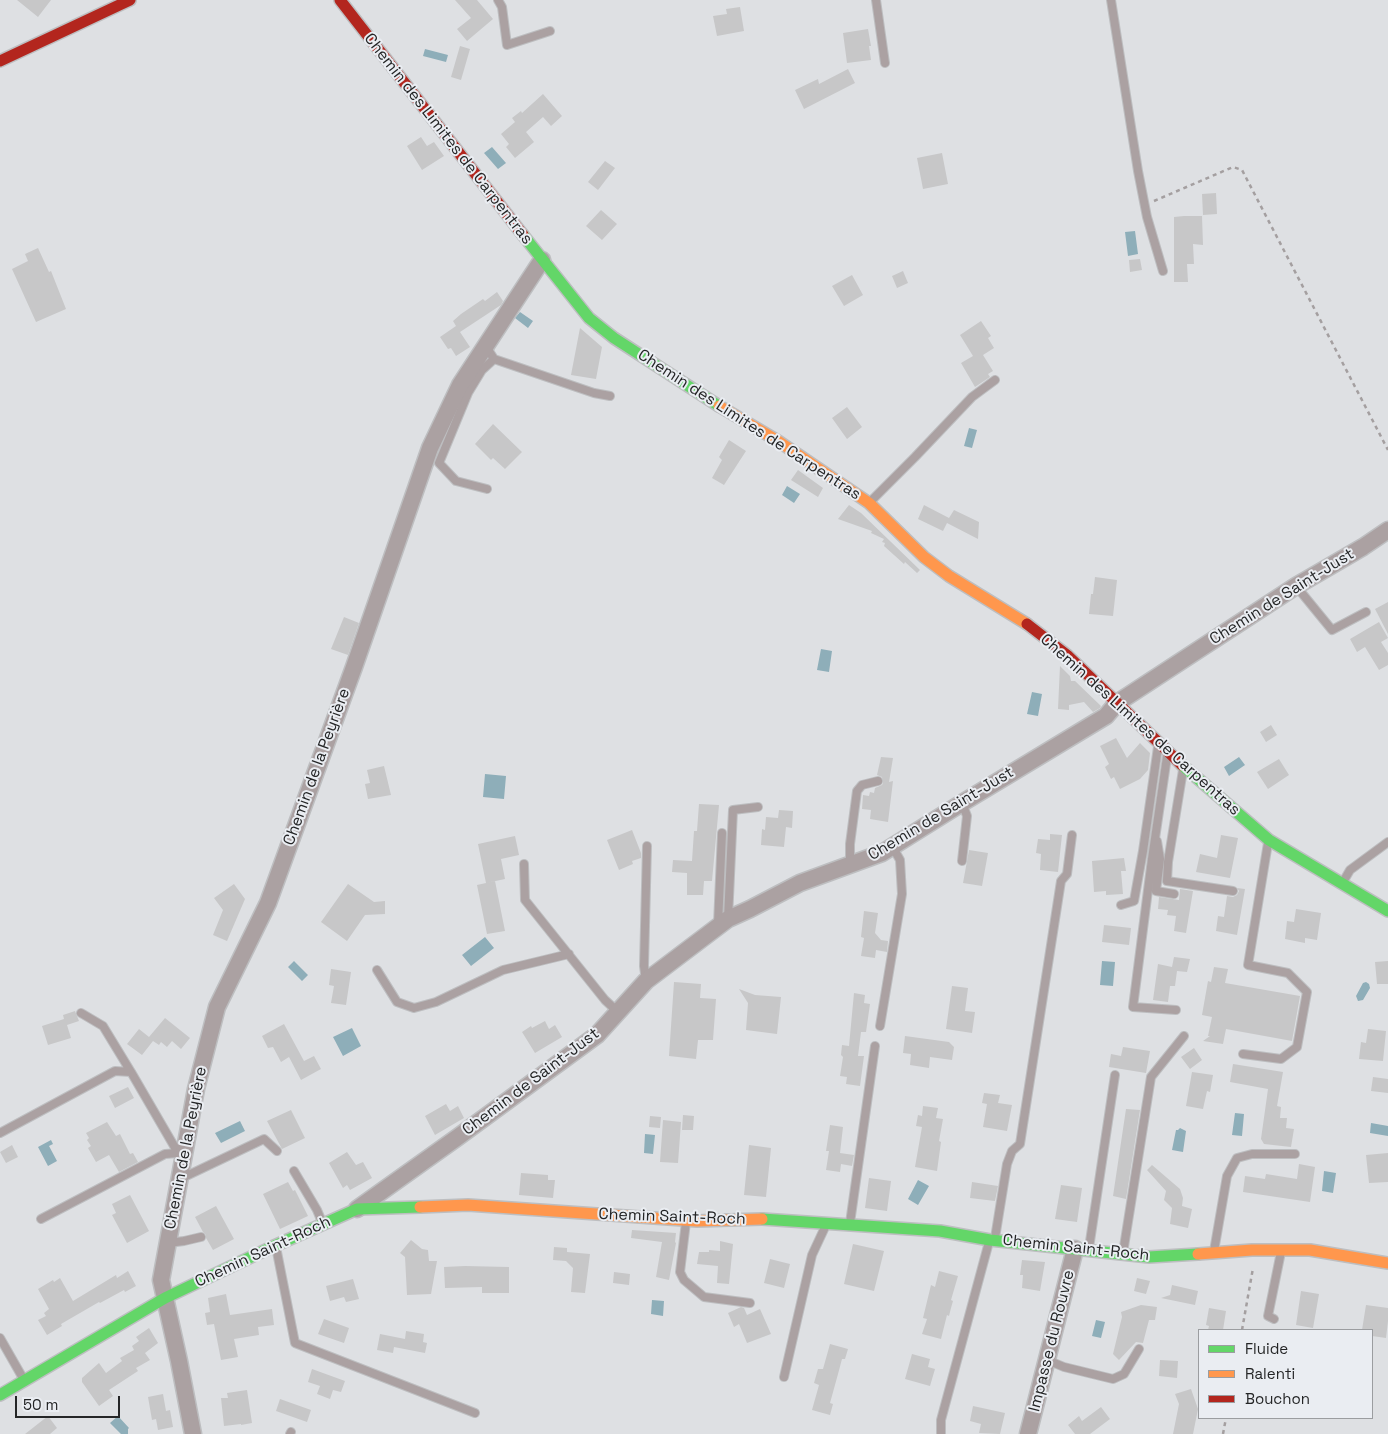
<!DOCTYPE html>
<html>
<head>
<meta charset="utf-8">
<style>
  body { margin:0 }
  #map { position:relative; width:1388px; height:1434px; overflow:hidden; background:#dee0e3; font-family:"Space Grotesk",sans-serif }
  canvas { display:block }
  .legend { position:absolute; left:1198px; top:1329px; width:175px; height:90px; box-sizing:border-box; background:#eaedf2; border:1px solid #9b9da0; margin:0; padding:6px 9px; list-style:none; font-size:15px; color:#242526 }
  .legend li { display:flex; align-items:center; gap:10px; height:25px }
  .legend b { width:25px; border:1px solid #9b9da0 }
  .scale { position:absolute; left:15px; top:1396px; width:105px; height:22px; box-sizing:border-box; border:2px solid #242526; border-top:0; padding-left:6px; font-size:15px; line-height:18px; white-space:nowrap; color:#242526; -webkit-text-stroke:4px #eaedf2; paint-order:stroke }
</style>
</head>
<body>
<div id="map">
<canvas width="1388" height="1434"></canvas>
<ul class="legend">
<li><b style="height:6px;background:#63d668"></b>Fluide</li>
<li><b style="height:6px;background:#ff974d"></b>Ralenti</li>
<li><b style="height:6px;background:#b3261e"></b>Bouchon</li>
</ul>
<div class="scale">50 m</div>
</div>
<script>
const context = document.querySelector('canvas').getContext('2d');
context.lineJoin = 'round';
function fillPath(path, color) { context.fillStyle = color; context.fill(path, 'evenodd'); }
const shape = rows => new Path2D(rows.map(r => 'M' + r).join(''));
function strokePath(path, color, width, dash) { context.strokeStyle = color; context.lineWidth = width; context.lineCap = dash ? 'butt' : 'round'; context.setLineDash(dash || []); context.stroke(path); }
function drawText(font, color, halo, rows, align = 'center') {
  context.font = font + ' "Space Grotesk",sans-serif'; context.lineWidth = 4; context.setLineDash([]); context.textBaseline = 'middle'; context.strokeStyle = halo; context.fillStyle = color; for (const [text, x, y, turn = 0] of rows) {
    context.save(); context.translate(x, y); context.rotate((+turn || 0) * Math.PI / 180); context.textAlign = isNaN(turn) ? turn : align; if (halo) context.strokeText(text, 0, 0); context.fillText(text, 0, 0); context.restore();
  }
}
const water = shape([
  [425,49,448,55,446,62,423,56],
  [492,147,506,163,498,169,484,153],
  [1135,231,1138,254,1128,256,1125,232],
  [520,312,533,321,528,328,515,318],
  [969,428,977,430,972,448,964,446],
  [787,486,800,494,794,503,782,495],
  [821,649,832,651,829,672,817,670],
  [1032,692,1042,694,1038,716,1027,714],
  [1239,757,1245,765,1229,776,1224,767],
  [485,774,506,776,504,799,483,797],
  [485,937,494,948,471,966,462,955],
  [294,961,308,975,302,981,288,967],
  [1102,961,1115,962,1113,986,1100,985],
  [1366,982,1369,984,1370,988,1363,1000,1358,1001,1356,996,1363,983],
  [352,1028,361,1046,343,1056,333,1037],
  [1235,1113,1244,1114,1242,1136,1232,1135],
  [240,1121,245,1131,221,1143,215,1133],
  [1371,1123,1388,1126,1388,1136,1370,1133],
  [1180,1128,1186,1131,1183,1152,1172,1150,1176,1130,1178,1130],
  [645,1134,655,1135,653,1154,644,1153],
  [51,1140,53,1144,49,1146,57,1161,48,1166,38,1147],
  [1324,1171,1336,1173,1333,1193,1322,1191],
  [918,1180,929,1186,918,1205,908,1199],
  [652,1300,664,1301,663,1316,651,1314],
  [1096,1320,1105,1322,1101,1338,1092,1336],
  [118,1416,129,1428,128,1429,128,1434,121,1434,110,1423]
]);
const building = shape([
  [17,0,51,0,38,17],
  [455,0,477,0,493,19,467,41,457,29,471,18],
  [740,7,744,31,717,36,713,16,727,14,726,9],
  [868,29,871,46,869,46,871,60,847,63,843,33],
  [460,46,470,49,461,80,451,77],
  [848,69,855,83,804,109,795,90,818,79,819,84],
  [543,94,562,116,551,126,543,117,526,132,534,142,515,158,506,147,509,144,501,134,515,122,512,118,521,111,522,113],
  [421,137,427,146,434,142,444,156,422,170,407,146],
  [942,153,948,184,923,189,917,158],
  [605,161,615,168,598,190,588,182],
  [1216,193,1217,214,1203,215,1202,194],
  [601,210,617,224,602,240,586,226],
  [1184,216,1202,216,1203,245,1193,244,1194,264,1187,264,1188,282,1174,282,1174,217],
  [38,248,49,272,51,271,66,309,36,322,12,269,28,261,25,254],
  [1140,259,1142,270,1130,272,1129,260],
  [903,271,908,283,897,288,892,276],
  [852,275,863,295,844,306,832,286],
  [497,292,503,301,501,305,460,332,470,347,456,356,451,348,448,349,440,337,456,326,453,321,461,314,483,299,485,301],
  [981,321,991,336,988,338,994,348,983,355,993,371,988,374,990,377,975,387,961,363,973,356,960,335],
  [580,328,602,347,596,379,571,375],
  [847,407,862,427,847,439,832,418],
  [493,424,522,452,505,469,493,458,491,460,475,444],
  [729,440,746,451,724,485,712,478,722,460,719,457],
  [798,470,823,488,818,497,791,480],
  [849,505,861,513,920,570,917,573,905,562,904,564,884,546,885,543,882,542,884,539,871,533,872,531,838,519],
  [924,505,949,518,954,510,979,522,978,539,947,523,943,531,918,519],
  [1095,577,1117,580,1113,616,1089,614,1091,594,1093,594],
  [1388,602,1388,634,1375,609],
  [344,617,359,623,348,655,331,649],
  [1379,622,1388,638,1381,642,1388,653,1388,665,1379,670,1365,647,1357,652,1350,639],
  [1060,666,1070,676,1071,681,1075,681,1101,706,1100,708,1093,712,1084,702,1069,705,1069,710,1058,709],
  [1271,725,1277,735,1266,742,1260,732],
  [1116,738,1127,758,1140,743,1150,753,1148,770,1140,779,1120,789,1114,777,1111,779,1105,767,1109,764,1100,746],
  [881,757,893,758,889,782,893,781,888,822,870,819,871,810,862,809,863,795,869,796,870,792,874,793,875,788,882,785,883,783,882,777,877,775],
  [1279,759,1289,775,1268,789,1257,772],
  [384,766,391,795,368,799,365,784,370,783,367,770],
  [699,804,719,805,712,881,704,881,703,895,687,895,687,873,672,872,673,860,692,861,694,831,697,831],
  [779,810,793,811,792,828,786,827,784,847,761,845,762,829,765,830,766,817,778,818],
  [632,830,641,853,641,858,632,861,633,864,619,870,607,840],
  [1050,834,1062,835,1058,872,1040,870,1041,854,1036,853,1038,839,1050,840],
  [1221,835,1238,838,1230,878,1196,872,1200,854,1217,858],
  [515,836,519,855,501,859,505,879,486,883,478,844],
  [969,850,988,853,982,886,963,883],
  [1124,858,1126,871,1121,871,1123,894,1106,895,1106,891,1094,892,1092,861],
  [495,881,505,931,487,934,477,885],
  [234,884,245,899,227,941,213,935,223,910,214,898],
  [348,884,374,902,385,901,385,914,365,915,347,941,321,922],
  [1237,888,1245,889,1237,935,1216,931,1218,916,1224,917,1227,896,1233,897,1237,895,1239,891],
  [1180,889,1193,891,1186,933,1174,931,1176,916,1167,915,1168,910,1158,909,1159,897,1179,900],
  [1296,909,1321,913,1317,940,1305,938,1305,943,1285,939,1287,921,1294,922],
  [864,911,878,913,875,933,881,940,888,941,887,952,876,950,875,958,861,956,864,938,861,937],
  [1104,925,1131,928,1129,945,1102,942],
  [1174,957,1190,959,1187,972,1177,971,1175,986,1170,986,1168,1002,1153,1000,1158,964,1172,967],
  [1388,961,1388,984,1377,984,1375,962],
  [1214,967,1228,969,1225,983,1300,996,1292,1041,1226,1029,1223,1044,1203,1041,1210,1036,1208,1036,1212,1017,1202,1015,1208,981,1211,982],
  [331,969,351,972,346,1005,331,1003,334,986,329,985],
  [674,982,701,984,700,998,716,999,713,1040,698,1040,696,1059,669,1056],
  [952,986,968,988,965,1011,975,1012,972,1033,946,1029],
  [739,989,755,995,781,997,777,1034,746,1030,748,1003],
  [854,993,865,995,864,1003,870,1004,866,1032,861,1032,858,1056,864,1056,860,1086,846,1084,847,1077,840,1076,843,1057,841,1055,842,1045,849,1046],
  [75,1011,79,1021,67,1025,71,1038,48,1045,42,1026,64,1019,63,1015],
  [165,1018,190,1038,181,1049,172,1041,167,1047,161,1042,159,1045,153,1041,142,1055,127,1044,139,1029,149,1037],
  [545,1021,549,1029,555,1025,562,1037,535,1053,522,1032,531,1026,532,1028],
  [284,1024,304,1061,314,1056,321,1069,301,1080,289,1057,281,1062,273,1047,268,1048,262,1036],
  [1368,1029,1386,1031,1383,1061,1359,1059,1361,1042,1366,1043],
  [905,1036,949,1042,954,1047,952,1060,930,1057,929,1068,910,1065,911,1054,903,1053],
  [1123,1047,1150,1051,1146,1073,1109,1067,1111,1054,1121,1056],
  [1194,1048,1202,1060,1190,1069,1181,1057],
  [1233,1064,1283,1072,1277,1106,1281,1107,1280,1118,1287,1118,1286,1128,1294,1129,1291,1147,1264,1144,1261,1139,1268,1089,1230,1082],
  [1192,1072,1213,1075,1210,1092,1207,1091,1203,1109,1186,1106],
  [1373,1077,1388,1079,1388,1093,1371,1091],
  [128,1087,134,1098,115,1108,109,1096],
  [984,1093,1000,1095,998,1103,1012,1105,1007,1131,983,1127,987,1104,982,1103],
  [446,1104,450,1111,458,1106,464,1118,435,1135,425,1116],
  [923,1106,938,1108,936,1118,943,1119,939,1141,941,1142,937,1171,915,1167,922,1127,916,1126,918,1115,922,1116],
  [1126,1109,1140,1110,1126,1199,1113,1196],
  [291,1110,305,1138,282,1149,267,1121],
  [683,1115,694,1116,693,1130,682,1130],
  [650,1116,661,1117,660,1128,649,1127],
  [663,1120,681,1122,678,1163,660,1162],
  [107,1122,116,1136,120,1134,130,1154,133,1153,138,1162,119,1172,109,1155,96,1162,88,1148,91,1146,87,1140,89,1138,86,1133],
  [830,1125,843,1127,840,1153,854,1155,852,1166,841,1164,840,1172,826,1170,829,1151,826,1151],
  [12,1145,18,1157,6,1163,0,1152],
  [749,1145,771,1148,766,1197,744,1195],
  [347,1152,356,1165,363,1162,372,1178,350,1190,347,1185,343,1188,329,1163],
  [1388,1153,1388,1182,1369,1183,1366,1155],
  [1299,1164,1315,1167,1310,1202,1243,1192,1245,1176,1265,1179,1266,1174,1297,1179],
  [1152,1165,1180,1189,1183,1198,1182,1206,1192,1209,1188,1228,1170,1224,1172,1208,1164,1200,1166,1191,1147,1170],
  [521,1173,548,1175,548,1180,555,1180,553,1198,519,1195],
  [869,1178,891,1181,887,1211,865,1208],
  [288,1182,293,1191,295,1190,308,1216,280,1229,263,1194],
  [972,1182,998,1186,995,1201,970,1198],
  [1061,1185,1082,1188,1077,1222,1055,1219],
  [130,1195,149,1231,127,1243,112,1215,116,1213,112,1204],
  [216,1206,234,1239,213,1250,206,1238,206,1235,203,1232,195,1217],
  [632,1230,676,1233,675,1242,676,1243,669,1280,656,1277,662,1242,631,1238],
  [411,1240,422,1249,428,1250,429,1261,437,1261,431,1294,407,1295,405,1257,400,1253],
  [720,1241,733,1244,729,1284,717,1283,718,1266,697,1264,699,1252,709,1252,709,1250,720,1251],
  [853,1244,884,1251,874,1291,844,1284],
  [554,1247,567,1248,567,1252,590,1254,585,1293,571,1292,573,1268,566,1261,553,1260],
  [770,1259,790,1264,784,1288,764,1283],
  [1022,1260,1045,1262,1040,1291,1022,1288,1023,1275,1020,1275],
  [465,1266,509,1267,509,1293,482,1293,482,1287,445,1288,444,1267],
  [128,1271,136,1286,125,1292,124,1290,100,1303,99,1302,61,1324,62,1326,47,1335,38,1320,46,1316,44,1313,49,1309,38,1289,53,1280,54,1282,60,1278,73,1301,116,1275,117,1278],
  [939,1271,958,1276,951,1300,953,1301,951,1308,949,1316,947,1315,941,1339,922,1334,927,1319,923,1318,931,1285,935,1287],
  [614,1272,630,1274,629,1285,613,1283],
  [1137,1278,1150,1281,1146,1294,1134,1291],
  [353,1279,359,1299,346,1302,344,1297,330,1301,326,1286],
  [1172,1285,1198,1291,1195,1305,1161,1298,1170,1295],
  [1301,1291,1319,1294,1313,1328,1296,1325],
  [226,1294,230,1315,272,1309,274,1325,258,1327,259,1335,234,1339,238,1357,221,1360,214,1324,207,1325,205,1313,210,1312,208,1298],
  [1141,1305,1157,1307,1155,1320,1149,1320,1143,1343,1136,1342,1119,1360,1113,1354,1122,1317,1121,1312],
  [1366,1305,1388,1308,1388,1321,1386,1338,1372,1336,1372,1330,1362,1330],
  [741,1307,744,1308,747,1315,760,1309,771,1334,747,1343,739,1324,734,1327,728,1313],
  [1209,1308,1226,1311,1223,1330,1208,1330,1209,1326,1206,1325],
  [324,1319,349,1328,344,1343,318,1334],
  [149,1328,158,1343,145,1353,150,1360,136,1368,138,1371,109,1390,113,1396,99,1406,82,1382,82,1378,99,1363,106,1373,122,1361,120,1358,134,1350,132,1346,139,1341,136,1337],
  [406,1331,424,1334,423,1342,427,1343,425,1353,394,1347,393,1353,377,1350,380,1334,405,1339],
  [830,1344,848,1349,845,1359,842,1359,838,1374,830,1403,833,1404,830,1415,812,1410,819,1385,814,1383,818,1369,823,1369],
  [912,1354,930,1359,928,1367,935,1369,930,1386,905,1379],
  [1160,1360,1178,1361,1177,1378,1159,1376],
  [312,1369,345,1381,341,1392,333,1390,330,1399,317,1394,320,1386,308,1382],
  [1191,1389,1198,1409,1193,1434,1173,1434,1179,1404,1175,1394],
  [247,1390,252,1423,241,1425,241,1424,224,1426,221,1398,228,1398,227,1393],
  [163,1394,166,1411,170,1410,173,1427,158,1430,156,1419,152,1420,148,1397],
  [280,1399,311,1410,307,1422,276,1411],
  [973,1406,1005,1413,1000,1434,979,1433,981,1424,970,1421],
  [1101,1407,1110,1419,1090,1434,1075,1434,1068,1425,1079,1416,1082,1421],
  [48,1416,57,1428,50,1434,25,1434]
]);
const path = shape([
  [1154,201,1233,167,1242,170,1388,450],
  [1242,1330,1253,1268],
  [1223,1434,1226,1418]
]);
const lane = shape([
  [498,0,502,7,507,45,550,31],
  [876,0,885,63],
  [1111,0,1138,171,1147,217,1163,271],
  [485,345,494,359,594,393,610,396],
  [487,489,456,481,439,463,468,393,482,370,494,359],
  [870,502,915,457,972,397,995,380],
  [1296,586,1332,630,1366,612],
  [1167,757,1152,859,1133,1007,1176,1010],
  [1183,770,1168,862,1167,881,1233,891],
  [962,803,967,816,962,861],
  [1157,841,1160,859,1156,891,1174,894],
  [524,864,525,900,605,1000,618,1012],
  [850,866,850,844,857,791,862,785,878,781],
  [1343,882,1350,870,1388,842],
  [1121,905,1134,901,1143,851,1158,747],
  [728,919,733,810,758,807],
  [718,924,722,833],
  [377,970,397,1002,414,1008,436,1002,503,970,569,954],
  [646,981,644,966,647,846],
  [81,1013,103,1026,131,1072],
  [880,1026,902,894,900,860,892,846],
  [1243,1054,1281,1059,1297,1047,1307,992,1288,973,1248,965,1268,843],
  [0,1133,115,1071,131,1072,181,1158],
  [294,1171,317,1210,322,1222],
  [180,1179,264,1139,277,1151],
  [41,1219,165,1154,178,1153],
  [686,1222,680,1272,684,1280,704,1297,750,1303],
  [850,1223,875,1046],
  [995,1238,1007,1164,1012,1151,1020,1144,1061,881,1067,874,1072,835],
  [168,1243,184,1241,201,1237],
  [276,1247,295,1343,475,1413],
  [1089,1248,1115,1075],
  [1214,1251,1227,1176,1237,1158,1252,1154,1295,1154],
  [1123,1253,1151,1077,1184,1036],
  [1274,1319,1268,1316,1281,1252],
  [0,1338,24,1380],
  [1047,1360,1064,1367,1113,1379,1124,1374,1139,1349],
  [784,1377,812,1255,826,1225],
  [290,1434,291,1432],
  [941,1434,941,1420,989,1242]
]);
const street = shape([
  [357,1209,458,1137,597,1035,646,981,728,919,750,909,800,883,882,853,962,803,1106,716,1117,703,1296,586,1363,547,1388,530],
  [193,1434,179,1361,161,1280,196,1089,217,1007,268,903,354,667,430,448,460,385,542,260],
  [1028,1434,1075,1249]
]);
const fast = shape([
  [523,235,589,318,614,338,719,406],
  [1182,765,1269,840,1388,911],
  [762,1219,940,1231,990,1240,1149,1257,1198,1254],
  [0,1395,165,1298,272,1247,357,1209,420,1207]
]);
const slow = shape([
  [719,406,778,441,869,503,924,557,949,576,1027,624],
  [420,1207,468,1205,697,1221,762,1219],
  [1198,1254,1252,1250,1310,1250,1388,1263]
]);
const jam = shape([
  [340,0,523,235],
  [0,61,130,0],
  [1027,624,1067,655,1182,765]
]);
const streetNames = [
  ["Chemin des Limites de Carpentras",448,139,52],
  ["Chemin des Limites de Carpentras",749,425,33],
  ["Chemin de Saint-Just",1282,597,-32],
  ["Chemin des Limites de Carpentras",1140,725,42],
  ["Chemin de la Peyrière",317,767,-70],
  ["Chemin de Saint-Just",941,814,-31],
  ["Chemin de Saint-Just",531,1082,-37],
  ["Chemin de la Peyrière",186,1148,-79],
  ["Chemin Saint-Roch",672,1217,2],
  ["Chemin Saint-Roch",1076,1248,6],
  ["Chemin Saint-Roch",263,1252,-25],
  ["Impasse du Rouvre",1052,1341,-76]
];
fillPath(water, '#8eaeb9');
fillPath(building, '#c7c7c8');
strokePath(lane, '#bdbec0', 10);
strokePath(street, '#bdbec0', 19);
strokePath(fast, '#bdbec0', 14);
strokePath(slow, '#bdbec0', 14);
strokePath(jam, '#bdbec0', 14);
strokePath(path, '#a49fa0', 2.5, [4, 4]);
strokePath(lane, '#aba1a2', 8);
strokePath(street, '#aba1a2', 16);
strokePath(fast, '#63d668', 11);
strokePath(slow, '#ff974d', 11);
strokePath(jam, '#b3261e', 11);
drawText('16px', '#242526', '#eaedf2', streetNames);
</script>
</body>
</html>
